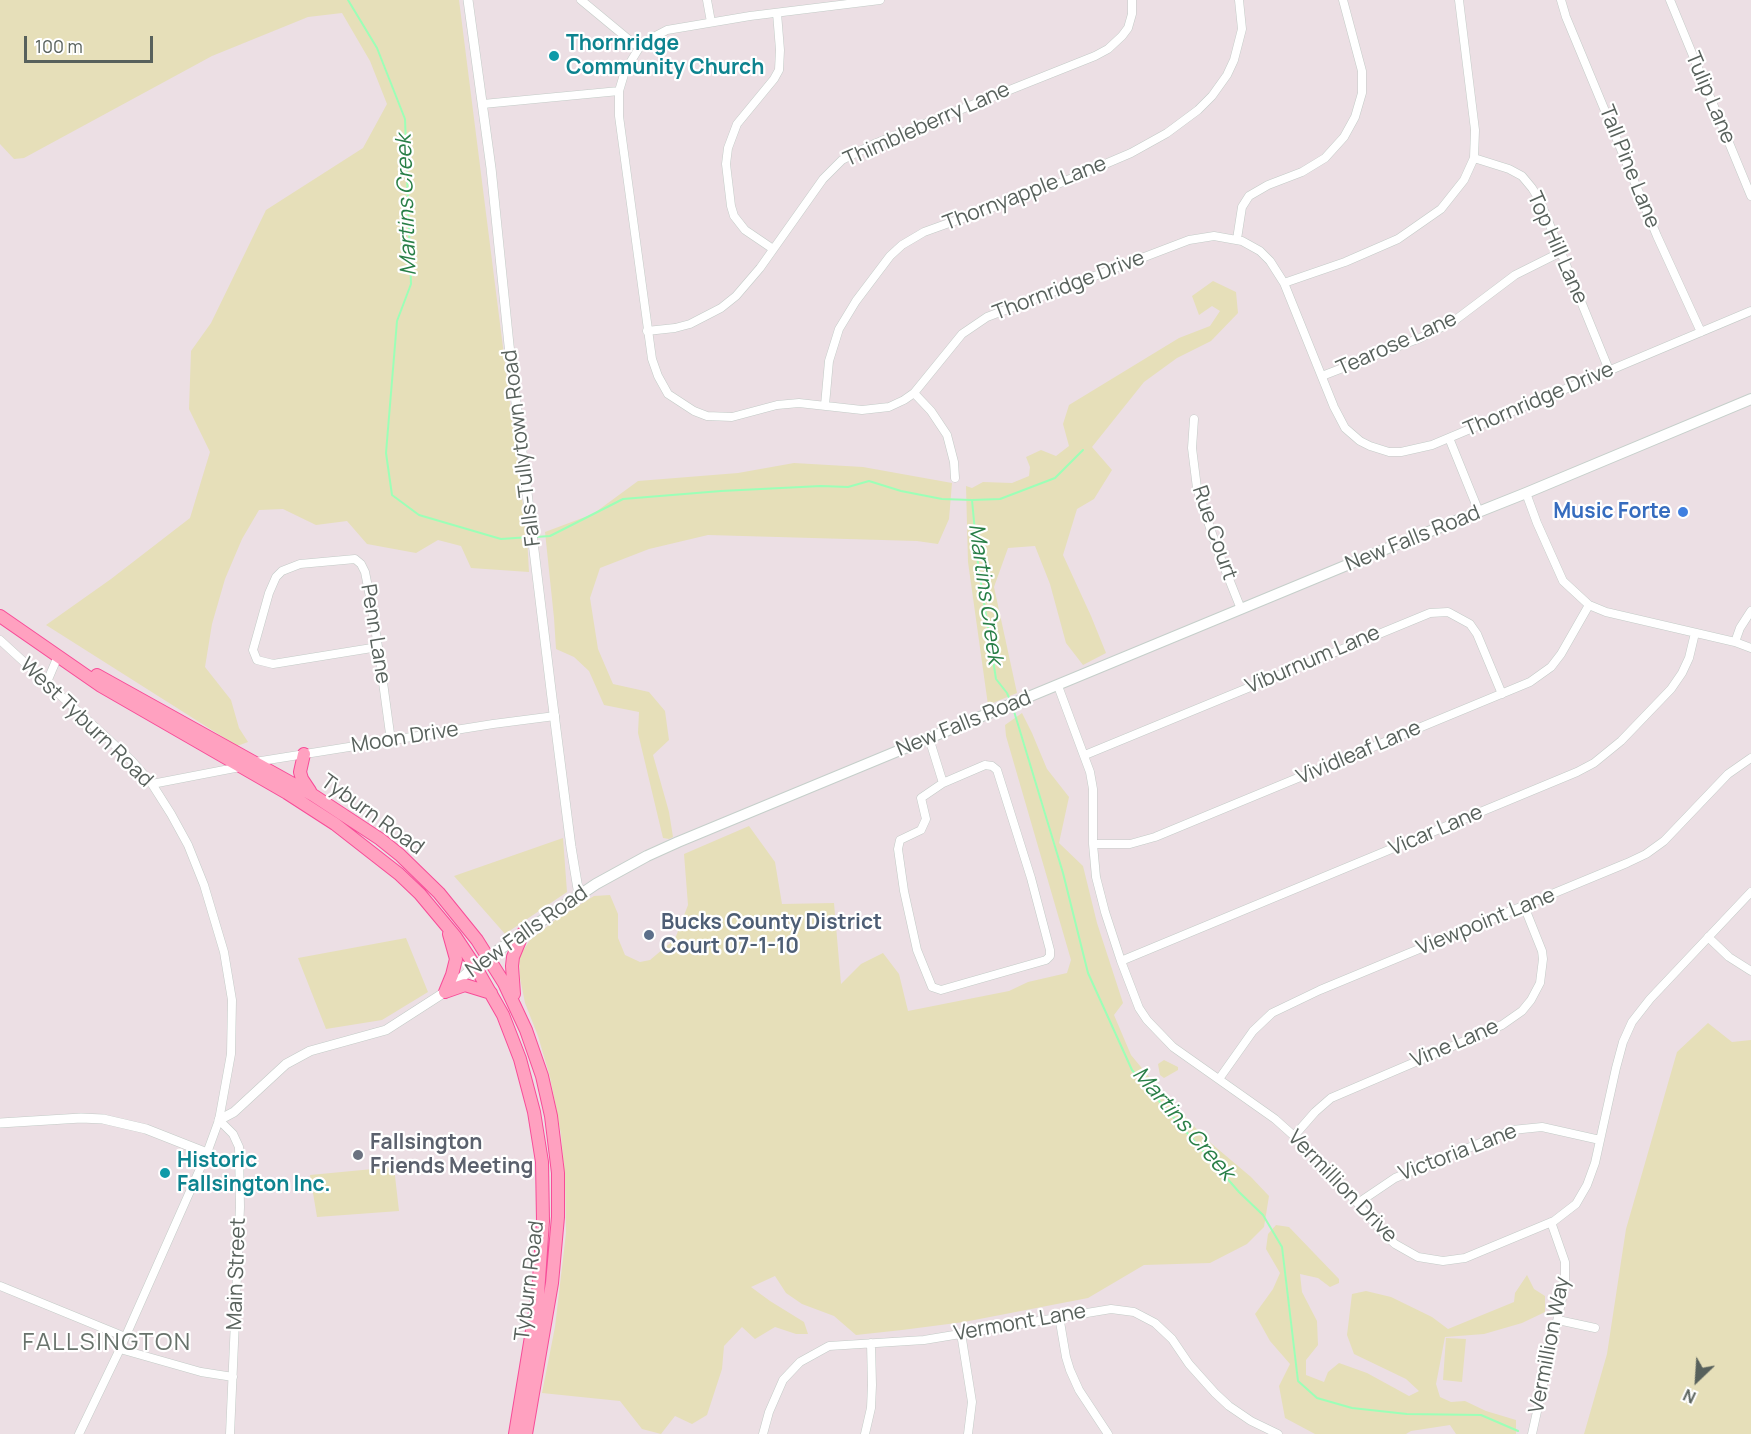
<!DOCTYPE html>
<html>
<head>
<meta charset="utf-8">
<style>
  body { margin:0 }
  #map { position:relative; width:1751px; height:1434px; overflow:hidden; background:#ecdfe4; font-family:Manrope,sans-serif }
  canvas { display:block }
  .north { position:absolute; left:1667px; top:1350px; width:60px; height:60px; -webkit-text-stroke:4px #fff; paint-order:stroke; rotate:205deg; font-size:16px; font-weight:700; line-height:24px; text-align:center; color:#58615c }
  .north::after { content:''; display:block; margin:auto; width:21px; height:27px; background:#58615c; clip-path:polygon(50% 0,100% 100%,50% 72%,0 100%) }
  .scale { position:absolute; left:24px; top:36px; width:129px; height:27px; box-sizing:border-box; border:3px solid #58615c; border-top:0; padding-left:8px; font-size:18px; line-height:21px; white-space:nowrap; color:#58615c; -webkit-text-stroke:4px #fff; paint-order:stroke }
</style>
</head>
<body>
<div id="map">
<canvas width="1751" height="1434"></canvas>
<div class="north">N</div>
<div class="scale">100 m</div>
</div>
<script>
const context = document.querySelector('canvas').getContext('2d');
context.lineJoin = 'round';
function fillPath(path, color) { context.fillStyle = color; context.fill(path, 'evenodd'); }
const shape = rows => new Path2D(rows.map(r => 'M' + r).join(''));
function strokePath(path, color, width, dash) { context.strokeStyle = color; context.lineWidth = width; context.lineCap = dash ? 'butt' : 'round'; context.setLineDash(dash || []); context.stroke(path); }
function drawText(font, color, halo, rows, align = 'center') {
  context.font = font + ' Manrope,sans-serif'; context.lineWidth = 4.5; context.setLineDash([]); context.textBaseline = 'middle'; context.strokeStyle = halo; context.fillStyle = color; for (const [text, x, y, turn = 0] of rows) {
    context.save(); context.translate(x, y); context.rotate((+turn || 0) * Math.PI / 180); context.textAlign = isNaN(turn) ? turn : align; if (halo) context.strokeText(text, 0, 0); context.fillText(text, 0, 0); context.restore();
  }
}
const green = shape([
  [0,0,459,0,527,537,529,572,471,568,461,546,438,540,416,553,367,544,347,521,316,525,283,509,259,510,242,539,225,579,212,624,205,667,231,700,239,728,248,742,237,746,46,625,111,579,190,518,210,452,189,409,191,351,211,323,266,210,363,148,387,104,370,61,342,13,308,17,212,56,24,158,14,159,0,144],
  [1213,281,1236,292,1238,313,1211,341,1177,358,1144,382,1092,447,1112,470,1094,499,1077,509,1063,555,1091,616,1106,653,1083,665,1066,643,1050,584,1035,546,1008,548,994,587,1017,693,988,705,968,562,966,486,972,488,983,482,1012,483,1029,476,1030,467,1026,457,1041,450,1056,456,1069,446,1063,424,1069,405,1179,338,1210,326,1220,311,1212,306,1199,315,1192,296],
  [794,463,863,467,952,483,949,519,938,544,917,541,708,535,649,549,600,568,590,598,598,649,613,684,649,692,665,711,669,740,653,755,669,812,673,837,669,839,663,838,638,733,639,712,604,705,589,671,574,657,556,649,554,618,545,532,593,514,638,481,738,473],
  [1022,713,1032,733,1047,769,1069,797,1059,843,1083,866,1097,923,1123,1003,1114,1015,1131,1055,1160,1090,1206,1139,1251,1177,1269,1196,1264,1227,1247,1244,1210,1263,1144,1265,1088,1298,964,1322,902,1330,856,1335,834,1316,802,1304,786,1293,775,1276,751,1287,770,1301,804,1322,808,1334,796,1334,775,1327,755,1339,742,1327,724,1346,722,1369,707,1415,692,1424,675,1416,661,1434,642,1429,620,1401,542,1393,555,1327,566,1233,565,1183,561,1134,550,1077,538,1036,525,1003,520,978,519,957,530,940,558,918,594,896,610,895,618,914,618,938,625,955,640,962,650,960,675,939,688,905,684,854,749,826,775,862,782,904,834,903,841,984,861,964,883,953,899,974,908,1011,1009,991,1028,982,1067,973,1071,960,1006,736,1005,725],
  [563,838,567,892,505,934,454,876],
  [406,938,428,992,382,1020,326,1029,298,958],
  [1708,1023,1732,1042,1751,1040,1751,1434,1584,1434,1607,1354,1626,1229,1677,1052],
  [1164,1060,1178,1067,1178,1070,1164,1078,1160,1075,1158,1064],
  [394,1167,399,1211,317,1217,310,1175],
  [1276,1225,1289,1227,1339,1279,1339,1283,1330,1287,1318,1278,1300,1274,1302,1292,1317,1321,1318,1345,1306,1360,1306,1375,1324,1382,1328,1372,1339,1363,1367,1373,1409,1396,1419,1391,1406,1379,1354,1354,1347,1335,1352,1294,1366,1291,1391,1297,1432,1317,1448,1329,1514,1302,1515,1293,1527,1275,1534,1289,1545,1296,1545,1312,1522,1323,1484,1334,1445,1337,1436,1384,1440,1397,1451,1402,1465,1401,1486,1411,1516,1420,1516,1434,1456,1434,1450,1425,1411,1431,1406,1434,1315,1434,1285,1418,1279,1386,1290,1364,1270,1341,1255,1314,1273,1289,1280,1273,1266,1249,1268,1234],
  [1446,1338,1466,1339,1462,1382,1443,1380]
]);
const stream = shape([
  [348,0,377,48,405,119,411,284,397,321,386,453,392,495,419,515,501,539,530,537],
  [972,500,1000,499,1055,478,1083,450],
  [536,537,550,536,623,499,721,491,821,486,848,487,869,481,901,491,942,499,972,500,978,564,996,679,1007,693,1010,700],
  [1013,708,1063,873,1088,973,1132,1070,1239,1192,1263,1215,1282,1247,1298,1381,1317,1398,1352,1408,1407,1414,1481,1415,1518,1431]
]);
const minor = shape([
  [581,0,639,48],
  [707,0,711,22],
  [880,0,750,16,667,30,648,40,639,48,625,71,619,91,619,116,652,359,658,376,668,394,694,411,707,416,732,417,777,405,799,403,862,410,889,407,904,400,914,393,962,334,987,317,1189,240,1214,236,1242,241,1260,251,1270,261,1284,283,1334,407,1345,428,1360,441,1370,446,1389,452,1401,452,1432,445,1751,311],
  [1561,0,1566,17,1657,236,1701,332],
  [1670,0,1751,196],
  [483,104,619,91],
  [1474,158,1509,169,1522,176,1532,188,1540,201,1609,370],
  [1237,239,1242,207,1249,196,1268,185,1302,172,1325,158,1344,137,1355,117,1362,93,1362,71,1343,0],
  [773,249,745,230,734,216,731,206,726,164,728,148,737,124,774,79,779,70,780,50,777,13],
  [1284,283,1345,262,1398,239,1441,209,1464,180,1474,158,1475,130,1459,0],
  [647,331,675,328,690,324,721,308,736,296,760,268,823,179,842,160,874,144,1095,56,1108,49,1122,36,1128,28,1132,14,1132,0],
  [1322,376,1420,338,1454,321,1515,275,1561,252],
  [914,393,931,411,947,435,954,462,955,478],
  [825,405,829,361,839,329,856,301,890,256,902,245,924,232,1063,182,1131,153,1167,133,1198,110,1212,96,1227,75,1234,60,1242,29,1239,0],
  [1194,419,1192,448,1197,488,1217,549,1241,609],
  [1449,438,1479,512],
  [1526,493,1537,523,1563,581,1589,605,1606,612,1735,642,1751,648],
  [0,640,131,760,152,784,171,814,188,845,204,885,224,952,232,1000,231,1054,219,1120,207,1153,120,1349,79,1434],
  [1735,642,1740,628,1751,611],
  [378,647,273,664,257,660,253,650,269,593,276,577,282,571,300,564,355,559,361,564,365,572,371,602,378,647,382,675,391,741],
  [47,682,58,656],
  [1058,686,1090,772,1093,789,1093,844,1096,877,1105,912,1121,961,1139,1008,1147,1020,1173,1047,1275,1119,1294,1136,1326,1167,1386,1236,1395,1244,1418,1257,1443,1261,1465,1258,1554,1221,1576,1204,1587,1185,1595,1163,1616,1068,1623,1042,1632,1022,1650,999,1751,892],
  [929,738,943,783],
  [1085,755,1430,613,1448,612,1470,624,1477,634,1502,694],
  [255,762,493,724,555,716],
  [985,765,992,766,997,770,1031,878,1050,950,1050,956,1046,960,941,990,932,987,917,950,904,891,898,849,900,840,921,830,926,819,921,798,943,783,985,765],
  [152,784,240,767],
  [1093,844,1130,844,1155,837,1530,682,1551,667,1561,654,1589,605],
  [1708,937,1729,957,1751,971],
  [1121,961,1577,772,1594,763,1621,741,1671,689,1682,673,1689,658,1695,633],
  [1219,1079,1253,1031,1272,1013,1320,990,1627,863,1646,854,1664,841,1728,774,1751,758],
  [219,1120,233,1134,239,1147,240,1207,230,1434],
  [1294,1136,1315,1112,1331,1098,1502,1025,1522,1011,1531,1000,1540,983,1543,959,1542,951,1524,906],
  [1358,1203,1395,1178,1512,1130,1542,1127,1600,1140],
  [0,1286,125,1337],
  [1059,1316,1066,1357,1070,1370,1079,1390,1108,1434],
  [1558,1320,1595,1328],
  [961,1333,972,1402,968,1434],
  [120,1349,201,1372,233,1377],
  [763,1434,769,1412,783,1380,800,1362,829,1346,924,1340,1111,1309,1134,1312,1155,1323,1172,1339,1189,1364,1215,1393,1229,1406,1251,1421,1278,1434],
  [865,1434,871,1408,872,1385,871,1343],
  [1532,1434,1565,1285,1565,1262,1551,1222]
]);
const tertiary = shape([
  [468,0,491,168,509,345,552,698,571,847,579,895],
  [219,1120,234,1112,286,1064,310,1051,386,1030,445,992,475,966],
  [0,1123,81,1118,103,1119,146,1129,207,1153]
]);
const secondary = shape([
  [475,966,596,884,647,856,678,842,1393,546,1526,493,1751,399]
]);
const primary = shape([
  [0,616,101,686,287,793,335,824,399,874,420,894,455,936,475,966,503,1015,520,1059,534,1112,542,1162,543,1221,538,1294,515,1434],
  [97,675,313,795,380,839,400,855,439,893,477,940,504,983,526,1030,542,1076,551,1116,558,1173,558,1217,552,1283,526,1434],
  [304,754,300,772,302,779,310,791],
  [445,992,452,975,456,959,449,934],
  [445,992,465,985,491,993],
  [514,994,512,966,513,957,523,933]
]);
const markers = [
  [554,56,6,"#0f9aa8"],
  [1683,512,6,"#3f7fe0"],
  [649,935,6,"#5c6f8a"],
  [358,1155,6,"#6b7280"],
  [165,1173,6,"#0f9aa8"]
];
const cultureNames = [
  ["Thornridge",566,44],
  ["Community Church",566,68],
  ["Historic",177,1161],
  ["Fallsington Inc.",177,1185]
];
const streetNames = [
  ["Tulip Lane",1710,98,67],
  ["Thimbleberry Lane",927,125,-24],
  ["Tall Pine Lane",1629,167,68],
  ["Thornyapple Lane",1025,194,-21],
  ["Top Hill Lane",1557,248,66],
  ["Thornridge Drive",1069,286,-21],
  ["Tearose Lane",1397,344,-24],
  ["Thornridge Drive",1539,400,-23],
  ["Falls-Tullytown Road",522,448,-97],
  ["Rue Court",1214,533,71],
  ["New Falls Road",1413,539,-22],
  ["Penn Lane",375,634,81],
  ["Viburnum Lane",1313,660,-23],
  ["West Tyburn Road",86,723,44],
  ["New Falls Road",964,724,-22],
  ["Moon Drive",405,738,-9],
  ["Vividleaf Lane",1359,753,-23],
  ["Tyburn Road",372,815,36],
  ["Vicar Lane",1436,831,-23],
  ["Viewpoint Lane",1486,922,-22],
  ["New Falls Road",527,932,-35],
  ["Vine Lane",1455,1044,-23],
  ["Victoria Lane",1458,1153,-21],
  ["Vermillion Drive",1342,1187,46],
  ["Main Street",237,1274,-88],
  ["Tyburn Road",530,1281,-83],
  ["Vermont Lane",1020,1323,-10],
  ["Vermillion Way",1550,1345,-79]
];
const shopNames = [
  ["Music Forte",1671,512]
];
const serviceNames = [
  ["Bucks County District",661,923],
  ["Court 07-1-10",661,947]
];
const worshipNames = [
  ["Fallsington",370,1143],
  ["Friends Meeting",370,1167]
];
const waterNames = [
  ["Martins Creek",407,205,-92],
  ["Martins Creek",985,594,82],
  ["Martins Creek",1183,1124,49]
];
const quarterNames = [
  ["FALLSINGTON",107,1343]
];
fillPath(green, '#e6dfb9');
strokePath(stream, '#9cffb7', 2);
strokePath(minor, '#c3cbc7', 9);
strokePath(tertiary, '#c3cbc7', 10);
strokePath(secondary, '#c5cfca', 12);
strokePath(primary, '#f84c98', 14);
strokePath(minor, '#fff', 8);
strokePath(tertiary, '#fff', 9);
strokePath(secondary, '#fff', 10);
strokePath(primary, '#ffa1c0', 12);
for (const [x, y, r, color] of markers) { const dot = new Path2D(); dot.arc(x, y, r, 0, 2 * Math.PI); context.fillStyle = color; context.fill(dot); strokePath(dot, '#fff', 2); }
drawText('bold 21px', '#0d838f', '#fff', cultureNames, 'left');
drawText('21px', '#58615c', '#fff', streetNames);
drawText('bold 21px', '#366cbe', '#fff', shopNames, 'right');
drawText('bold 21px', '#4e5e75', '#fff', serviceNames, 'left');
drawText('bold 21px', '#5b616d', '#fff', worshipNames, 'left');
drawText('italic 22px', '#297f47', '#fff', waterNames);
context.letterSpacing = '1.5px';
drawText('24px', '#69736c', '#fff', quarterNames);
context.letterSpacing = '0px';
</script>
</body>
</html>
